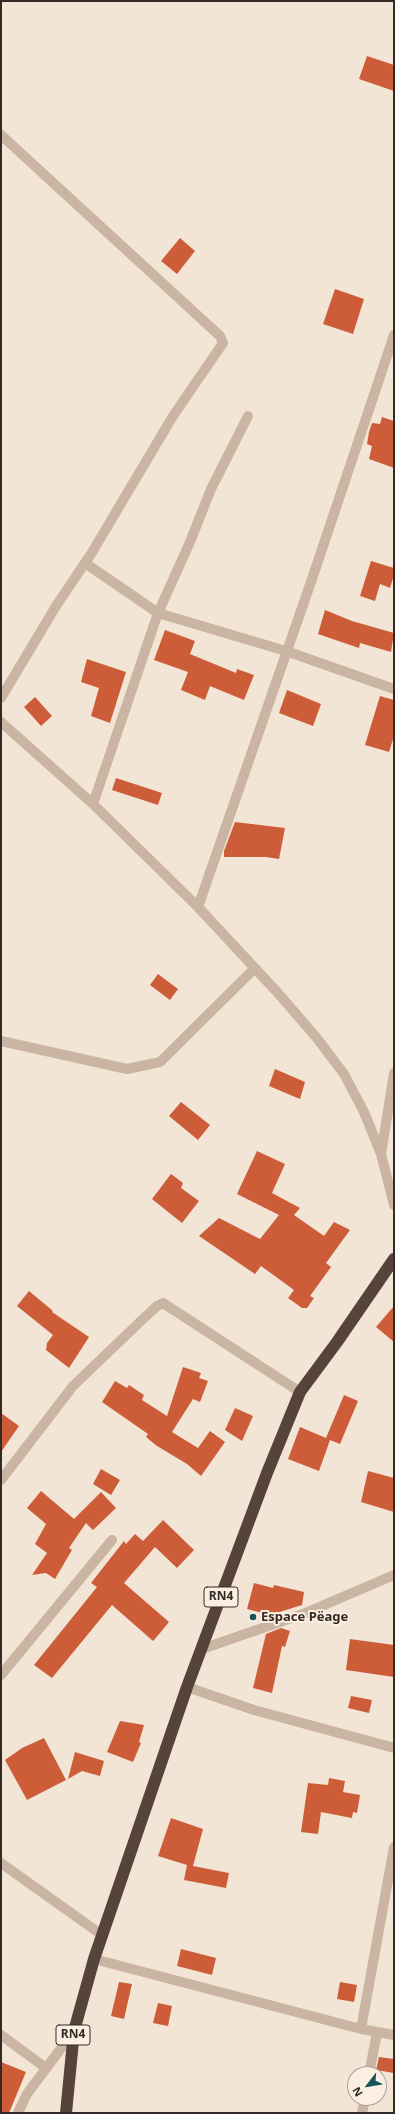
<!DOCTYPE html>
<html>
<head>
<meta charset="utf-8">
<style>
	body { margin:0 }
	#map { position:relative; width:395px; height:2114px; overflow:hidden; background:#f2e5d6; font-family:"Noto Sans",sans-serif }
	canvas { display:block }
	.frame { position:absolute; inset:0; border:2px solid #342a25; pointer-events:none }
	.north { position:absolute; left:347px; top:2066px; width:40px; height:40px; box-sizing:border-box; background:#faefe2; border:1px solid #aba096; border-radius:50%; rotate:239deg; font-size:11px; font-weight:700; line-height:16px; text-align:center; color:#342a25 }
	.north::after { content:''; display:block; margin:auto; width:14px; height:18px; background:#185357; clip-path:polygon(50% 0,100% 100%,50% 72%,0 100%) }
</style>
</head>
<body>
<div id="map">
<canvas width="395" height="2114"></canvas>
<div class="frame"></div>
<div class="north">N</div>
</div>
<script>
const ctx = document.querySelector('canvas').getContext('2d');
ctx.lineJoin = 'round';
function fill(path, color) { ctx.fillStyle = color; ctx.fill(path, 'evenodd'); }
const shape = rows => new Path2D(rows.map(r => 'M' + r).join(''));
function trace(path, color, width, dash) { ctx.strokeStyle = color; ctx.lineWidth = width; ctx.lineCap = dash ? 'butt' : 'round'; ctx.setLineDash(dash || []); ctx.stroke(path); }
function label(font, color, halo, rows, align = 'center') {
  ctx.font = font + ' "Noto Sans",sans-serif'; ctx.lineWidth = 4; ctx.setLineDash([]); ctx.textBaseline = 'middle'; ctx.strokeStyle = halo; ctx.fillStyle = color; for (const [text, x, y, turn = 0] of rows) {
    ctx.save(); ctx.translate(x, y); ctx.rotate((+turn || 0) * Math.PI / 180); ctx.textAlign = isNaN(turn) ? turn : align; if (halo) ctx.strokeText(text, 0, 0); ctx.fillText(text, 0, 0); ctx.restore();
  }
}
fill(shape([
	[367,56,394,65,394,91,359,79],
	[180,238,195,251,177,274,161,261],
	[335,289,364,299,353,334,323,324],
	[382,417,394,421,394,468,369,459,372,446,367,444,369,432,372,423,380,424],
	[371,561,394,568,394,575,390,588,380,584,375,601,360,596],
	[325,610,352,621,394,633,391,652,360,643,359,648,318,634],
	[165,630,195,641,190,654,236,673,237,669,254,675,244,700,210,686,205,700,181,690,188,672,154,660],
	[87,659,126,672,110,723,91,716,99,688,81,682],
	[287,690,321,704,313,726,279,713],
	[380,696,394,700,394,736,389,752,365,745],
	[35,697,52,716,41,726,24,707],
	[116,778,162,793,158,805,112,790],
	[235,822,285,828,279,859,266,857,224,857,224,851],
	[158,974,178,989,170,1000,150,985],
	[275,1069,305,1082,300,1099,269,1086],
	[181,1102,210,1125,198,1140,169,1116],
	[257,1151,285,1164,272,1193,300,1208,294,1215,324,1236,334,1222,350,1230,326,1263,331,1267,310,1296,314,1298,307,1308,302,1308,288,1298,294,1290,261,1266,255,1274,199,1236,219,1218,260,1239,279,1215,237,1194],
	[171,1174,183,1183,181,1188,199,1201,182,1223,152,1199],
	[29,1291,53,1311,52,1312,89,1337,69,1368,46,1350,47,1343,53,1335,17,1306],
	[394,1306,394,1342,376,1327],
	[183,1367,201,1373,199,1378,208,1381,200,1402,193,1399,172,1432,198,1448,210,1431,225,1442,201,1476,187,1464,157,1446,146,1437,148,1434,102,1402,115,1381,127,1388,129,1385,144,1395,142,1400,167,1416],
	[344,1395,358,1401,340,1444,330,1440,319,1471,288,1459,300,1427,326,1438],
	[235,1408,253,1416,242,1441,225,1430],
	[1,1413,19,1426,1,1452],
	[101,1469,120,1480,111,1495,93,1484],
	[368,1471,394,1478,394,1512,361,1502],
	[41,1491,74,1519,101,1492,116,1508,93,1530,86,1523,69,1548,72,1550,55,1579,46,1573,32,1575,47,1553,35,1544,46,1524,27,1508],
	[163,1520,194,1550,177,1568,155,1547,124,1583,169,1622,160,1633,153,1641,112,1605,52,1678,34,1665,97,1587,91,1583,124,1541,126,1544,135,1534,143,1541],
	[254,1583,273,1588,274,1585,304,1592,302,1605,270,1615,247,1609],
	[281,1628,290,1631,285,1647,282,1646,272,1693,253,1688,266,1634],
	[350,1639,394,1645,394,1677,346,1670],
	[351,1696,372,1700,369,1713,348,1708],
	[120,1721,144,1725,139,1742,141,1743,133,1762,107,1752],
	[44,1738,66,1780,27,1800,5,1760,22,1748],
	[75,1752,104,1761,100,1776,82,1771,68,1779],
	[329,1778,345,1781,343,1792,360,1795,357,1813,353,1812,352,1818,321,1812,318,1834,301,1832,308,1783,328,1785],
	[171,1818,203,1829,193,1866,229,1873,226,1888,184,1880,187,1865,158,1856],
	[181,1949,216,1958,212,1975,177,1966],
	[119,1982,132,1984,124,2019,111,2016],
	[340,1982,357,1985,354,2002,337,1999],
	[158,2003,172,2006,168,2026,153,2023],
	[379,2057,394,2059,394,2073,376,2070],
	[1,2062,26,2072,9,2113,1,2113]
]), '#cd5d39');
trace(shape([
	[1,135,220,336,223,343,173,416,91,554,56,606,1,698],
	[85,563,158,613,286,651,394,689],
	[1,722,93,804,198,907,277,992,316,1037,344,1074,364,1112,381,1154,394,1205],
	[93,804,158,613,190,542,211,489,248,416],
	[198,907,312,579,394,335],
	[1,1041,127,1069,160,1062,255,968],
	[381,1154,394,1073],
	[1,1480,73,1386,144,1318,157,1306,163,1303,300,1392],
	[202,1649,303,1614,394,1575],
	[1,1675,112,1540],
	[187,1687,254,1710,394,1748],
	[1,1863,102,1935],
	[94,1959,361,2029,394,2035],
	[361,2029,394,1847],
	[1,2035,46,2068],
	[369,2074,377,2033],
	[18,2113,27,2094,74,2031],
	[362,2113,365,2098]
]), '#cab4a2', 10);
trace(shape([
	[66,2113,74,2031,94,1959,187,1687,267,1473,300,1392,337,1342,394,1259]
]), '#56433b', 12);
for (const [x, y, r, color] of [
	[253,1617,4,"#185357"]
]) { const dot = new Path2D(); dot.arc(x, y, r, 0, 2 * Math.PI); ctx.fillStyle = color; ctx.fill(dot); trace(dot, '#faefe2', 1.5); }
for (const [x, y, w] of [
	[221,1597,34],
	[73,2035,34]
]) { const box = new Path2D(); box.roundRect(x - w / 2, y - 10, w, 20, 3); ctx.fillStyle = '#faefe2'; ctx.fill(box); trace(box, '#342a25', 1); }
label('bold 12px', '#342a25', null, [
	["RN4",221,1597],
	["RN4",73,2035]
]);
label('bold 13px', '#342a25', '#faefe2', [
	["Espace Pëage",261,1617]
], 'left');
</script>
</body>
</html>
